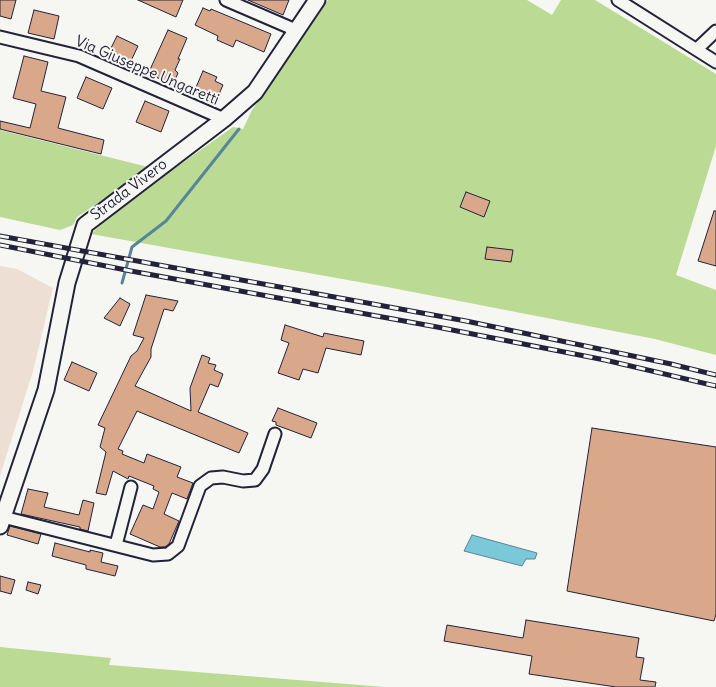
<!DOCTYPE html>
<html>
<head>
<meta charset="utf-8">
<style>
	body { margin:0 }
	canvas { display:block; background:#f6f6f2 }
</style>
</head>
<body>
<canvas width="716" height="687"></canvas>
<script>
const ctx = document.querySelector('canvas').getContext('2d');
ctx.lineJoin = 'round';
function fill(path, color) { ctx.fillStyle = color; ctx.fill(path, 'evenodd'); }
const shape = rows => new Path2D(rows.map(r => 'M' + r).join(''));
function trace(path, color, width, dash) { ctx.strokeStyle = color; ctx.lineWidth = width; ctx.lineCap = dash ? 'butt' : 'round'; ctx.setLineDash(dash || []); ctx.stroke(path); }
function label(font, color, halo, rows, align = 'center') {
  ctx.font = font + ' Delius,sans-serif'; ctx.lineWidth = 4; ctx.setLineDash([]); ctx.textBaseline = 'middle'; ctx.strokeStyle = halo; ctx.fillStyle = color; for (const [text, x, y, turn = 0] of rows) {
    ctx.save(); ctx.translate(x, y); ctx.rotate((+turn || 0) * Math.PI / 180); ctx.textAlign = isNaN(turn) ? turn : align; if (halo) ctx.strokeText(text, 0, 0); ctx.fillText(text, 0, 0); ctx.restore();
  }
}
fill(shape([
	[0,266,17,269,53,288,33,371,0,476]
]), '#eddfd3');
fill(shape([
	[328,0,527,0,552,15,561,0,595,0,716,74,716,146,676,275,716,290,716,355,655,339,387,287,91,234,116,210,233,127,243,129,252,110],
	[0,130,152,168,77,217,73,225,60,230,0,217],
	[0,647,111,658,109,665,385,687,0,687]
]), '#bbdb94');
const water = shape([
	[472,535,537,553,535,559,526,559,522,566,464,551,472,535]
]);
fill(water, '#7bc8d9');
trace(water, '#57869a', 1);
trace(shape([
	[122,283,132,247,166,221,239,129]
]), '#57869a', 3);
const building = shape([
	[0,0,16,0,11,19,0,16,0,0],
	[138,0,183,0,176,17,138,0],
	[248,0,289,0,283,15,248,0],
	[203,8,210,11,211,9,271,34,264,52,236,40,233,47,217,40,218,36,195,25,203,8],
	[34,10,59,16,54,39,28,33,34,10],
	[168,30,187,38,178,59,180,59,175,70,178,73,173,84,148,74,168,30],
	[117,36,138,46,129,65,108,54,117,36],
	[24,56,48,62,41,91,66,97,58,128,104,140,101,154,0,129,0,121,30,128,36,104,13,98,24,56],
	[203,71,217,77,215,81,223,85,216,101,194,92,203,71],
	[86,77,112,88,103,109,77,98,86,77],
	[145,101,169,111,161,132,136,122,145,101],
	[466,192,490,201,484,217,460,207,466,192],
	[714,211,716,211,716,266,698,261,714,211],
	[487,247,513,250,511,262,485,259,487,247],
	[146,295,178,301,173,311,164,309,151,349,151,357,135,386,191,411,190,388,202,355,210,358,208,363,216,365,214,370,223,374,218,387,210,384,198,412,248,433,239,453,137,411,118,449,123,451,122,454,144,463,147,454,181,467,177,477,193,483,187,499,172,493,164,514,179,521,169,544,165,547,160,547,130,534,143,505,153,509,159,492,153,489,154,486,129,476,128,479,113,471,106,495,96,493,106,452,100,447,105,428,98,425,131,356,137,351,144,338,133,335,146,295],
	[120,298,130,304,120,326,104,318,120,298],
	[285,325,323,337,324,333,364,341,361,355,326,348,318,373,303,369,299,380,278,373,289,343,281,340,285,325],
	[72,362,97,373,89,391,64,380,72,362],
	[278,408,317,423,311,438,276,425,276,422,272,421,278,408],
	[592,428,716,447,716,614,714,621,567,591,592,428],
	[28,489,48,493,44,507,79,515,83,500,94,503,88,531,80,529,80,527,21,514,28,489],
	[10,526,41,534,38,544,7,535,10,526],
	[55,543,90,552,90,550,103,553,101,562,118,566,115,576,86,569,86,565,52,556,55,543],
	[0,576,15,580,11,594,0,591,0,576],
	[28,582,41,585,38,594,26,590,28,582],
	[526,620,639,638,636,657,644,658,640,680,656,682,655,687,616,687,529,674,532,656,444,641,447,625,523,638,526,620]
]);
fill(building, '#d9a88b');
trace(building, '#22223b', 1);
const street = shape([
	[226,0,298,31],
	[618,0,716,62],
	[0,37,79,56,224,119],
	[697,49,716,31],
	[3,517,153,555,168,554,178,546,200,486,211,478,223,477,243,481,255,480,263,469,275,434],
	[116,545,131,487]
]);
const secondary = shape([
	[0,526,46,390,67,283,85,225,224,119,255,92,317,0]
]);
trace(street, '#22223b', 15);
trace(secondary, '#22223b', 19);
trace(street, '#f6f6f2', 11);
trace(secondary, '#f6f6f2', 15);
const rail = shape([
	[0,236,466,321,671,364,716,375],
	[0,245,131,271,437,327,605,360,716,386]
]);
trace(rail, '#22223b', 5);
trace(rail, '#f6f6f2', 3, [9]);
label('15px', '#22223b', '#f6f6f2', [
	["Via Giuseppe Ungaretti",147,71,23],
	["Strada Vivero",129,190,-37]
]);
</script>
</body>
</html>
